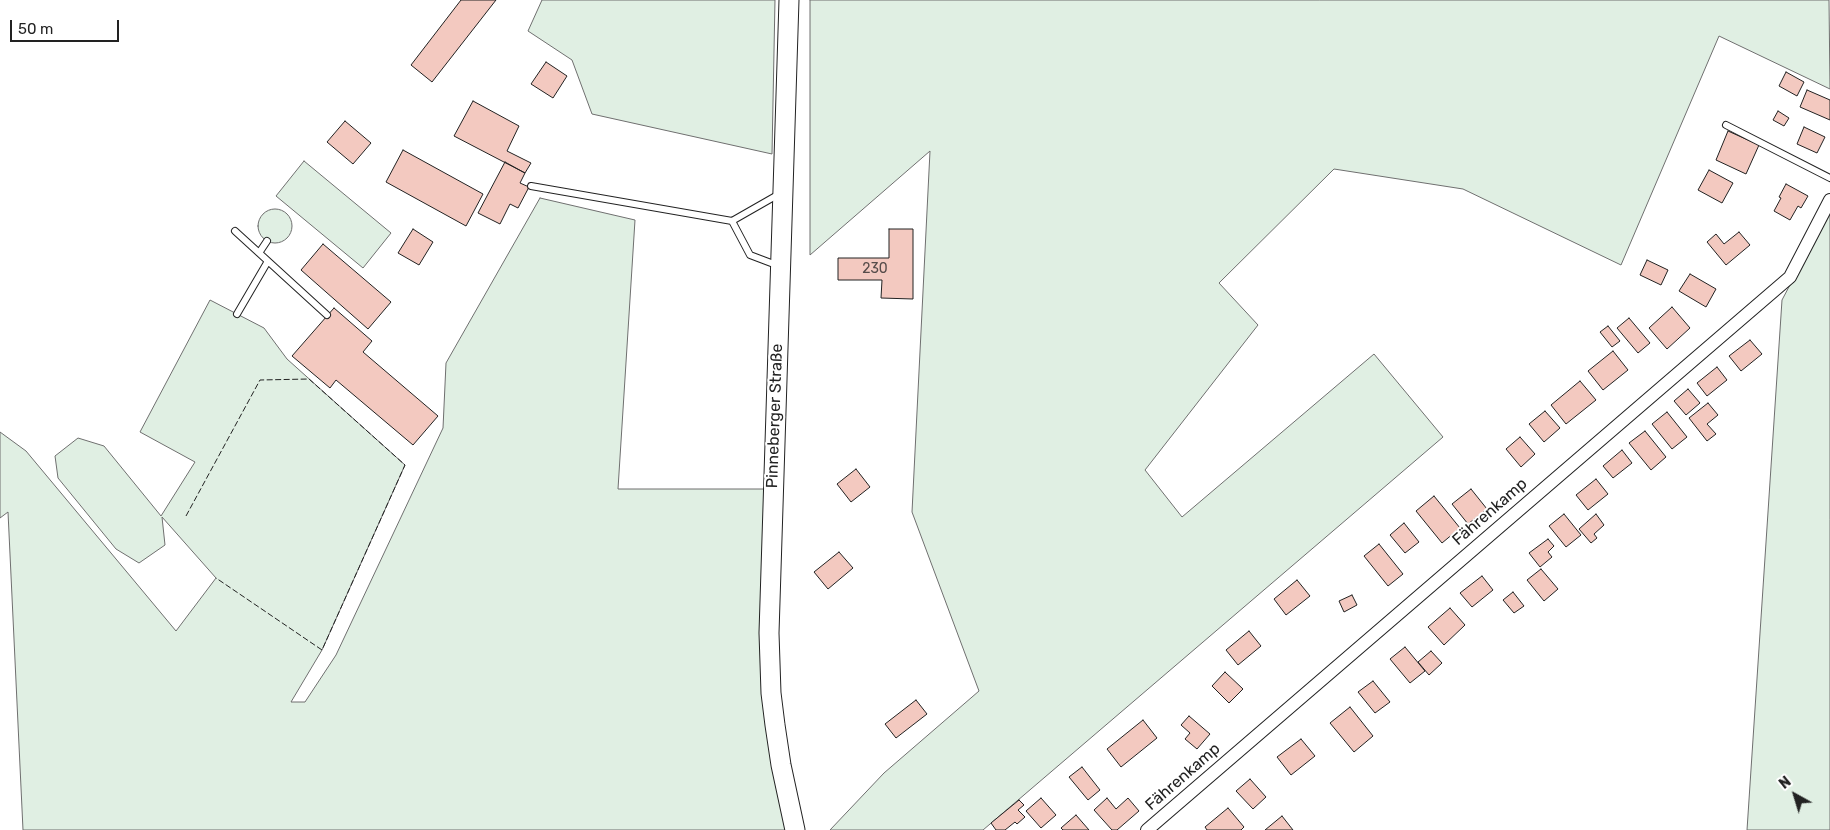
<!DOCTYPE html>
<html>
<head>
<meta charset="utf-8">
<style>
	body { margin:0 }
	#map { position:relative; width:1830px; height:830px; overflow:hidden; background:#fff; font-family:Rubik,sans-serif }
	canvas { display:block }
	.north { position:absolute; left:1770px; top:770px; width:50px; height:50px; -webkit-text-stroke:4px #fff; paint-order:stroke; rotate:321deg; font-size:14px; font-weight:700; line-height:20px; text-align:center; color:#222 }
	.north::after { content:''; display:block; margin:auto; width:18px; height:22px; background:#222; clip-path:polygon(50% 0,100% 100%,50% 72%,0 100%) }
	.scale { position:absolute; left:10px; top:20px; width:109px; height:22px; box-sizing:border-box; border:2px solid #222; border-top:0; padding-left:6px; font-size:15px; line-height:18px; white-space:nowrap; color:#222; -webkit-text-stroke:4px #fff; paint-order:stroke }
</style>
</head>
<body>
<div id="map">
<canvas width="1830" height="830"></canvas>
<div class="north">N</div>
<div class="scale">50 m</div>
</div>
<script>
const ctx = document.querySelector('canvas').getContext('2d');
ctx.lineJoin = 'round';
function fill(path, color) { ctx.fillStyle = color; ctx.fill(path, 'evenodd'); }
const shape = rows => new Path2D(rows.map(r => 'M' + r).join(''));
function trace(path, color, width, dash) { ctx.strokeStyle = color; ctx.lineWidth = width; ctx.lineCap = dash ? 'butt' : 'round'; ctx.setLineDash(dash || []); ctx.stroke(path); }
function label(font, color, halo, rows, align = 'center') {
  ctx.font = font + ' Rubik,sans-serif'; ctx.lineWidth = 4; ctx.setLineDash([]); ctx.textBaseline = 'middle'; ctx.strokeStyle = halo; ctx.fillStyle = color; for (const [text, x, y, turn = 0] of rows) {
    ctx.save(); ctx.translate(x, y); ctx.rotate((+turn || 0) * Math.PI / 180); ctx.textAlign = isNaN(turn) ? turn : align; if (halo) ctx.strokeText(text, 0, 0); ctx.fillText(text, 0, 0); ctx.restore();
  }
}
const green = shape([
	[542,0,775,0,772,154,592,114,572,60,528,31,542,0],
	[810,0,1829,0,1830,89,1719,36,1621,265,1463,189,1334,169,1219,283,1258,325,1145,470,1182,517,1374,354,1443,437,983,830,830,830,884,773,979,691,912,512,930,151,810,255,810,0],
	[304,161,391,233,363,268,276,196,304,161],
	[540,198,635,220,618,489,765,489,774,629,793,830,23,830,8,512,0,518,0,432,26,451,176,631,216,578,162,517,165,545,139,563,116,549,58,478,55,456,78,438,104,446,161,516,195,462,140,432,210,300,264,328,287,359,405,465,322,650,291,702,305,702,336,655,443,428,446,363,540,198],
	[1830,209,1830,830,1747,830,1782,300,1830,209],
	'258 226a17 17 0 1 1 34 0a17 17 0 1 1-34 0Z'
]);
fill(green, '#e0efe3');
trace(green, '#6f6f6f', 1);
const building = shape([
	[461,0,496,0,432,82,411,65,461,0],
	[546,62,567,76,553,98,531,84,546,62],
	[1786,72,1804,82,1797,96,1779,86,1786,72],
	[1807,90,1830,100,1830,120,1800,107,1807,90],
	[473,101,519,126,507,151,531,163,525,173,454,136,473,101],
	[1778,111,1789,118,1784,126,1773,120,1778,111],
	[345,121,371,143,353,164,327,142,345,121],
	[1804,127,1825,137,1817,153,1797,144,1804,127],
	[1728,131,1759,145,1746,174,1716,160,1728,131],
	[403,150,483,194,466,226,386,182,403,150],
	[505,162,525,173,520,183,529,187,518,208,510,204,500,224,478,213,505,162],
	[1709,170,1733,183,1722,203,1698,190,1709,170],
	[1786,184,1808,196,1801,208,1798,206,1790,220,1774,211,1781,198,1779,197,1786,184],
	[413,229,433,242,419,265,398,253,413,229],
	[889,229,913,229,913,299,881,298,882,280,838,280,838,258,889,258,889,229],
	[1739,232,1750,245,1726,265,1707,242,1716,234,1724,244,1739,232],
	[323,244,391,302,368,329,301,270,323,244],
	[1647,260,1668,270,1661,285,1640,275,1647,260],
	[1690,274,1716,289,1706,307,1679,291,1690,274],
	[1672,307,1690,328,1667,349,1649,328,1672,307],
	[334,308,372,341,363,352,438,416,413,445,336,380,330,388,292,356,334,308],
	[1629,318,1650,343,1638,353,1617,328,1629,318],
	[1608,326,1620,341,1612,347,1600,332,1608,326],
	[1750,340,1762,354,1741,371,1729,356,1750,340],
	[1613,351,1628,370,1603,390,1588,371,1613,351],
	[1717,367,1727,380,1707,396,1697,383,1717,367],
	[1580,381,1596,400,1566,424,1551,405,1580,381],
	[1688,389,1700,403,1686,415,1674,401,1688,389],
	[1708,403,1718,415,1707,424,1716,434,1707,441,1689,418,1708,403],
	[1545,411,1560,428,1544,442,1529,424,1545,411],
	[1667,412,1687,437,1672,449,1652,424,1667,412],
	[1645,431,1666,457,1651,470,1629,443,1645,431],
	[1520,437,1535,454,1521,467,1506,449,1520,437],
	[1622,450,1632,463,1613,478,1603,466,1622,450],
	[856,469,870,487,851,502,837,484,856,469],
	[1596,479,1608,494,1588,510,1576,495,1596,479],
	[1471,489,1487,509,1468,524,1452,504,1471,489],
	[1434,496,1460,528,1442,543,1416,511,1434,496],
	[1564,514,1581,535,1566,547,1549,526,1564,514],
	[1596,514,1604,525,1594,534,1597,538,1591,543,1579,529,1596,514],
	[1404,523,1419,542,1405,553,1390,535,1404,523],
	[1548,539,1554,546,1548,552,1552,557,1540,567,1529,553,1548,539],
	[1379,544,1403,574,1388,586,1364,556,1379,544],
	[839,552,853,568,828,589,814,572,839,552],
	[1541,569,1558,589,1544,601,1527,580,1541,569],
	[1482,576,1493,590,1472,607,1460,593,1482,576],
	[1297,580,1310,596,1286,615,1274,599,1297,580],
	[1513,592,1524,606,1514,613,1503,600,1513,592],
	[1352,595,1357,605,1344,612,1339,601,1352,595],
	[1450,608,1465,625,1444,645,1428,627,1450,608],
	[1249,631,1261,646,1238,665,1226,650,1249,631],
	[1405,647,1425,671,1410,683,1390,659,1405,647],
	[1431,651,1442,663,1429,675,1418,662,1431,651],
	[1225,672,1243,689,1229,703,1212,686,1225,672],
	[1373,681,1390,702,1375,713,1358,692,1373,681],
	[916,700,927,714,896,738,885,724,916,700],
	[1350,707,1373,736,1354,752,1330,723,1350,707],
	[1189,716,1210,734,1197,749,1185,739,1190,733,1181,725,1189,716],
	[1143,720,1157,738,1121,767,1107,749,1143,720],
	[1301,739,1315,756,1291,775,1277,757,1301,739],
	[1082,767,1100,790,1088,800,1069,777,1082,767],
	[1250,779,1266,797,1253,809,1236,791,1250,779],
	[1041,798,1056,815,1041,828,1026,811,1041,798],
	[1107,798,1116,809,1128,798,1139,811,1117,830,1112,830,1094,810,1107,798],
	[1019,800,1024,805,1018,810,1025,817,1017,824,1015,822,1005,830,996,830,991,823,1019,800],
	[1228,808,1244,827,1241,830,1207,830,1205,827,1228,808],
	[1076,815,1089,830,1063,830,1061,828,1076,815],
	[1282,816,1293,830,1265,830,1282,816]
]);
fill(building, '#f3c9c0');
trace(building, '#222', 1);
const lane = shape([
	[1726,125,1830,178],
	[531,186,732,221,781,193],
	[732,221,750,255,779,266],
	[235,231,327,315],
	[259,253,267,241],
	[237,314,268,261]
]);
const street = shape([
	[1147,830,1790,277,1830,200]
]);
const secondary = shape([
	[789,0,769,633,771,693,775,725,781,765,795,830]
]);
trace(lane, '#222', 8);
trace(street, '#222', 14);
trace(secondary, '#222', 21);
trace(lane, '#fff', 6);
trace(street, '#fff', 12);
trace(secondary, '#fff', 19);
trace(shape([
	[186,516,260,380,309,379,405,465,322,650,216,578]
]), '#222', 1, [6, 2.5]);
label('14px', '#564c4a', null, [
	["230",875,269]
]);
label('16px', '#222', '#fff', [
	["Pinneberger Straße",775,416,-88],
	["Fährenkamp",1490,512,-41],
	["Fährenkamp",1183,777,-41]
]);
</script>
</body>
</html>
